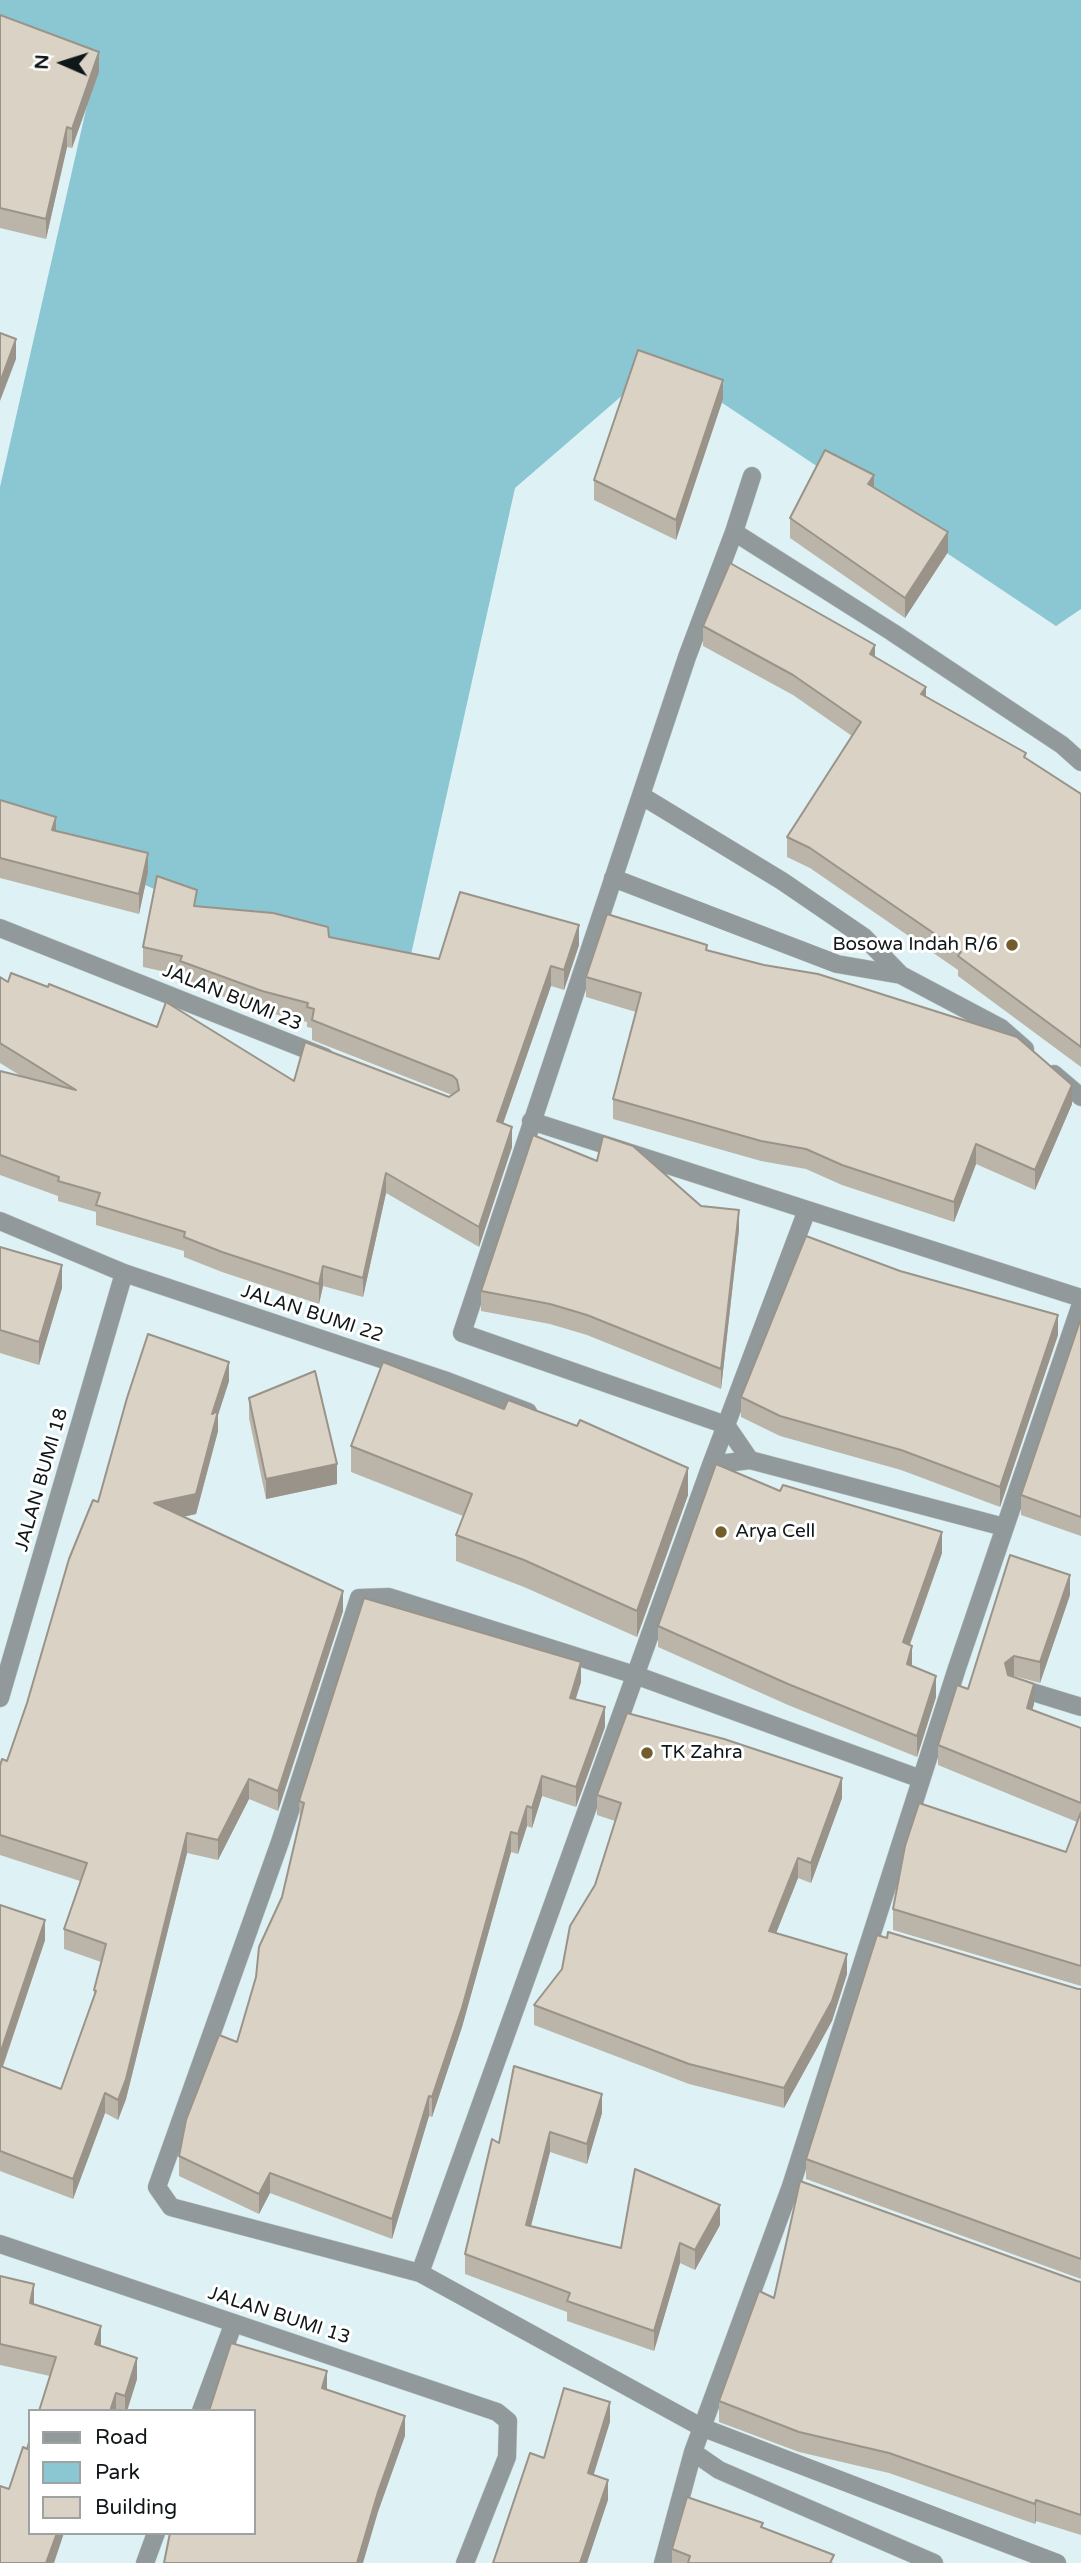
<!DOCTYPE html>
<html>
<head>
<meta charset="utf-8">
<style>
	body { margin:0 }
	#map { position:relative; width:1081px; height:2563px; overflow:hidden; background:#def1f5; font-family:"Varela Round",sans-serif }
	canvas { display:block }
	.legend { position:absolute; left:28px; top:2409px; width:228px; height:126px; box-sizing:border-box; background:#fff; border:2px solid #9fa2a3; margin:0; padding:9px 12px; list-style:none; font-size:21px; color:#101718 }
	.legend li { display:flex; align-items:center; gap:14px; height:35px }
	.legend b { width:35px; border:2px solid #9fa2a3 }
	.north { position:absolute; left:28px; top:28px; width:70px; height:70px; -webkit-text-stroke:5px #fff; paint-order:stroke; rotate:273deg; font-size:19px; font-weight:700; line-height:28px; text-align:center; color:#101718 }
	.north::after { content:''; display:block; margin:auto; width:24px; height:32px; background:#101718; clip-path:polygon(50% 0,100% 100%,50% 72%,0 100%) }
</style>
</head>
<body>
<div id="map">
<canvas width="1081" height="2563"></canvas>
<ul class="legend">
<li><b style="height:9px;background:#92999b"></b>Road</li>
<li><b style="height:19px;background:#8ac7d3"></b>Park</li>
<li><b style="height:19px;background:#dad2c4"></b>Building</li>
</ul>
<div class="north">N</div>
</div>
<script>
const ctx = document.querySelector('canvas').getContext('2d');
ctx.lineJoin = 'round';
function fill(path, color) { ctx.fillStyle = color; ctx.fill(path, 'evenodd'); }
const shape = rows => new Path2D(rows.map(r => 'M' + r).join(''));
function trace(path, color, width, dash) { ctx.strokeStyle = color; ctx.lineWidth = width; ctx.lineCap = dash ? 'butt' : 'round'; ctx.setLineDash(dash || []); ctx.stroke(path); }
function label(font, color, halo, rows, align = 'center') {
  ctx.font = font + ' "Varela Round",sans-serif'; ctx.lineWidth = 6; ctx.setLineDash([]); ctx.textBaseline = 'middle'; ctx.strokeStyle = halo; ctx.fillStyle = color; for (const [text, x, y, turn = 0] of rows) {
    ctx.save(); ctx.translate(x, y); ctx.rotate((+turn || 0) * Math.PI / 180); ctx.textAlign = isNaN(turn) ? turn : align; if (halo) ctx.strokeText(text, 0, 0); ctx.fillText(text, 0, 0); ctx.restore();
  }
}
fill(shape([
	[0,0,1081,0,1081,609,1056,626,661,362,515,488,402,995,0,823,0,487,93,79,0,22]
]), '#8ac7d3');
const street = shape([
	[734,532,892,632,1062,745,1081,762],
	[642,796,782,881,864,937,901,975],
	[613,878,837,964,901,975,1001,1028,1025,1049],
	[0,928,325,1057],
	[1054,1074,1081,1097],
	[531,1121,1081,1298],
	[807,1210,711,1465,420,2273,701,2427,1057,2563],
	[0,1221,124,1273,444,1380,528,1412],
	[750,1460,726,1425,462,1333,687,657,734,532,752,476],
	[711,1465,750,1460,1004,1527],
	[1016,1687,1081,1707],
	[0,1698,124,1273],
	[0,2244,497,2412,508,2421,507,2457,465,2563],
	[420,2273,171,2207,157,2187,280,1842,359,1598,389,1597,635,1675,921,1779],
	[201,2411,233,2325],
	[693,2452,719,2470,934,2563],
	[145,2563,156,2533],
	[663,2563,693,2452,791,2186,957,1668,1081,1304]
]);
trace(street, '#bdced2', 19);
trace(street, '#92999b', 18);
fill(shape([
	[0,15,99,72,72,148,67,147,46,239,0,228],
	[723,399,676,540,594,500,594,480],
	[790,518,948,552,905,618,790,538],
	[703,626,875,657,926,696,1081,794,1081,1067,958,976,958,970,810,868,787,857,787,837,852,736,793,695,703,646],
	[0,800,56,831,148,872,139,914,0,878],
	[197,906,329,937,439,959,579,945,564,990,551,986,503,1123,512,1147,479,1247,386,1193,363,1297,323,1286,319,1304,222,1272,184,1257,184,1251,96,1225,96,1212,58,1201,58,1196,0,1175,0,1071,21,1076,0,1063,0,977,8,982,157,1027,294,1081,449,1097,452,1095,312,1040,312,1028,307,1027,307,1022,262,1011,180,981,180,975,143,967,143,947],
	[707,951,1072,1104,1035,1190,976,1164,954,1222,842,1185,806,1169,761,1161,613,1119,613,1099,636,1012,586,997,586,977],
	[701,1206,739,1230,721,1389,587,1335,550,1324,481,1311,481,1291],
	[0,1247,62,1288,39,1365,0,1353],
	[1081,1322,1081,1536,1021,1515,1021,1495],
	[1058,1335,1000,1507,901,1470,780,1436,741,1417,741,1397],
	[229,1381,218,1415,218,1431,196,1514,183,1517,343,1611,278,1811,249,1799,218,1860,187,1853,126,2099,118,2120,105,2113,73,2199,0,2171,0,1905,45,1940,3,2067,61,2089,94,1998,94,1990,101,1962,64,1949,64,1929,80,1881,0,1855,0,1766,7,1761,98,1502],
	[249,1398,337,1484,266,1499,249,1418],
	[351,1446,688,1495,637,1637,524,1587,456,1561,456,1535,463,1516,351,1472],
	[780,1491,942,1553,910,1645,912,1666,936,1697,917,1757,788,1705,658,1647,658,1626],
	[1070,1595,1040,1683,1014,1676,1013,1677,1034,1704,1032,1710,1081,1728,1081,1986,893,1930,893,1909,1066,1852,1077,1822,938,1765,938,1745,968,1689],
	[581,1682,575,1699,605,1727,576,1807,542,1796,532,1828,527,1826,518,1854,511,1852,462,2027,432,2117,429,2116,392,2239,270,2193,259,2214,179,2176,179,2156,237,2042,282,1897,300,1821,299,1801],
	[597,1795,842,1798,811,1883,798,1878,776,1933,847,1974,832,2021,784,2108,689,2084,534,2025,534,2005,562,1969,595,1885,615,1821,597,1815],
	[887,1938,1081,1989,1081,2279,806,2179,806,2159],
	[602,2113,587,2164,550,2152,531,2226,621,2248,720,2225,695,2270,680,2263,654,2351,567,2321,567,2312,465,2274,465,2254,499,2143],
	[0,2276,34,2304,101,2346,137,2379,127,2411,39,2411,50,2376,0,2365],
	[1081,2282,1081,2535,1036,2521,1035,2524,889,2473,799,2452,719,2422,719,2401,774,2298],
	[763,2528,834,2563,672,2563,672,2549]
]), '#bbb5a9');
fill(shape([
	[99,52,99,72,72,148,72,129],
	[67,127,67,147,46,239,46,219],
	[16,339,16,359,0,401,0,382],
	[723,380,723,399,676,540,676,520],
	[874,475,874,495,868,484],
	[948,532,948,552,905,618,905,598],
	[875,645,875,665,870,654],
	[926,687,926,706,921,694],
	[56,817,56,837,52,830],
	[148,853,148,872,139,914,139,894],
	[579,925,579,945,564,990,564,970],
	[551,966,551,986,497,1141,497,1121],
	[1072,1085,1072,1104,1035,1190,1035,1170],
	[512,1127,512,1147,479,1247,479,1227],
	[976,1144,976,1164,954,1222,954,1202],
	[386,1173,386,1193,363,1297,363,1278],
	[739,1210,739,1230,721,1389,721,1369],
	[62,1265,62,1288,39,1365,39,1342],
	[323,1266,323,1286,319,1304,319,1284],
	[1058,1315,1058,1335,1000,1507,1000,1487],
	[229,1362,229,1381,218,1415,218,1431,196,1514,154,1523,154,1503,212,1414],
	[337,1464,337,1484,266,1499,266,1479],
	[688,1468,688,1495,637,1637,637,1611],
	[942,1532,942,1553,903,1663,903,1642],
	[1070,1575,1070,1595,1040,1683,1040,1662],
	[343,1591,343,1611,278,1811,278,1791],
	[912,1646,912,1667,907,1664],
	[1014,1656,1014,1676,1005,1683,1005,1663],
	[581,1662,581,1682,570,1718,570,1698],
	[936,1676,936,1697,917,1757,917,1736],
	[1034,1684,1034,1704,1027,1728,1027,1708],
	[605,1707,605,1727,576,1807,576,1787],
	[542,1776,542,1796,532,1828,532,1808],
	[842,1778,842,1798,811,1883,811,1863],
	[249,1779,249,1799,218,1860,218,1840],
	[527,1806,527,1826,518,1854,518,1834],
	[511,1832,511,1852,462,2027,432,2117,432,2097],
	[187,1833,187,1853,126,2099,118,2120,118,2100],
	[798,1858,798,1878,769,1951,769,1931],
	[45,1920,45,1940,0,2074,0,2054],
	[847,1954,847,1974,832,2021,784,2108,784,2088],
	[105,2093,105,2113,73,2199,73,2179],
	[602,2094,602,2113,587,2164,587,2144],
	[429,2096,429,2116,392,2239,392,2219],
	[550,2132,550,2152,526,2245,526,2225],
	[270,2173,270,2193,259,2214,259,2194],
	[720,2205,720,2225,695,2270,695,2250],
	[680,2243,680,2263,654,2351,654,2331],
	[34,2284,34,2305,30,2303],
	[101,2326,101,2347,95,2344],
	[137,2358,137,2379,127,2411,125,2411,125,2396],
	[327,2371,327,2391,322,2388],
	[116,2393,116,2411,110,2411],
	[610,2402,610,2422,588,2493,588,2473],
	[405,2416,405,2436,378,2512,363,2563,357,2563,378,2492],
	[608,2480,608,2500,587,2563,580,2563],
	[1036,2500,1036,2521,1035,2524,1035,2504],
	[57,2533,64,2533,54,2563,46,2563]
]), '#999389');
const building = shape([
	[0,15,99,52,72,129,67,127,46,219,0,208,0,15],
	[0,333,16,339,0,382,0,333],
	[638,350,723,380,676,520,594,480,638,350],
	[825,450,874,475,868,484,948,532,905,598,790,518,825,450],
	[730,563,875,645,870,654,926,687,921,694,1026,753,1024,757,1081,794,1081,1047,958,956,961,952,810,848,787,837,861,722,793,675,703,626,730,563],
	[0,800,56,817,52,830,148,853,139,894,0,858,0,800],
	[157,876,197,890,194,906,273,913,328,927,329,937,439,959,460,892,579,925,564,970,551,966,497,1121,512,1127,479,1227,386,1173,363,1278,323,1266,319,1284,222,1252,184,1237,185,1232,96,1205,100,1193,58,1181,59,1177,0,1155,0,1071,76,1090,0,1043,0,977,8,982,11,973,48,987,49,984,157,1027,166,1002,294,1081,305,1042,449,1097,459,1090,457,1080,453,1076,312,1020,314,1009,307,1007,308,1003,262,991,180,961,182,956,143,947,157,876],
	[607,914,707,945,706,950,764,965,818,974,1017,1037,1072,1085,1035,1170,976,1144,954,1202,842,1165,806,1149,761,1141,613,1099,641,993,586,977,607,914],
	[533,1135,597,1161,603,1136,633,1146,701,1206,739,1210,721,1369,587,1315,550,1304,481,1291,533,1135],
	[806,1236,900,1271,1058,1315,1000,1487,901,1450,780,1416,741,1397,806,1236],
	[0,1247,62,1265,39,1342,0,1330,0,1247],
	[1080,1321,1081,1322,1081,1517,1021,1495,1080,1321],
	[148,1334,229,1362,212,1414,218,1411,196,1494,154,1503,343,1591,278,1791,249,1779,218,1840,187,1833,126,2079,118,2100,105,2093,73,2179,0,2151,0,2066,61,2089,96,1991,94,1990,106,1944,64,1929,87,1863,0,1835,0,1766,2,1759,7,1761,27,1703,69,1559,93,1500,98,1502,127,1398,148,1334],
	[383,1362,504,1409,508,1400,577,1426,580,1420,688,1468,637,1611,524,1560,456,1535,472,1494,351,1446,383,1362],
	[315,1371,337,1464,266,1479,249,1398,315,1371],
	[716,1464,780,1491,783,1485,942,1532,903,1642,912,1646,907,1664,936,1676,917,1736,788,1684,658,1626,716,1464],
	[1010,1555,1070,1575,1040,1662,1014,1656,1005,1663,1008,1675,1034,1684,1027,1708,1081,1728,1081,1803,938,1745,957,1685,968,1689,1010,1555],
	[364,1598,581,1662,570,1698,605,1707,576,1787,542,1776,532,1808,527,1806,518,1834,511,1832,462,2008,432,2097,429,2096,392,2219,270,2173,259,2194,179,2156,186,2120,219,2035,237,2042,256,1977,259,1947,282,1897,304,1803,299,1801,364,1598],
	[627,1713,724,1739,842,1778,811,1863,798,1858,769,1931,847,1954,832,2001,784,2088,689,2064,534,2005,562,1969,570,1926,595,1885,621,1803,597,1795,627,1713],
	[919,1803,1066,1852,1081,1812,1081,1966,893,1909,905,1846,919,1803],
	[0,1905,45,1920,0,2054,0,1905],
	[888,1932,1078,1989,1081,1989,1081,2259,806,2159,877,1935,887,1938,888,1932],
	[514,2066,602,2094,587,2144,550,2132,526,2225,621,2248,635,2169,720,2205,695,2250,680,2243,654,2331,567,2301,570,2293,465,2254,492,2139,499,2143,514,2066],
	[800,2181,1077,2281,1081,2282,1081,2515,1036,2500,1035,2504,889,2453,799,2432,719,2401,759,2291,774,2298,800,2181],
	[0,2276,34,2284,30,2303,101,2326,95,2344,137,2358,125,2396,116,2393,110,2411,39,2411,56,2357,0,2344,0,2276],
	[231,2343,327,2371,322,2388,405,2416,378,2492,357,2563,164,2563,170,2533,254,2533,254,2411,209,2411,231,2343],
	[564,2388,610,2402,588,2473,608,2480,580,2563,493,2563,530,2453,544,2458,564,2388],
	[30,2439,30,2533,57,2533,46,2563,0,2563,0,2486,9,2489,23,2447,27,2449,30,2439],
	[687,2497,763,2523,761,2527,834,2555,830,2563,688,2563,690,2556,672,2549,687,2497]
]);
fill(building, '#dad2c4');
trace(building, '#999389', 2);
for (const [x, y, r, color] of [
	[1012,945,7,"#745d2d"],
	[721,1532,7,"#745d2d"],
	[647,1753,7,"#745d2d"]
]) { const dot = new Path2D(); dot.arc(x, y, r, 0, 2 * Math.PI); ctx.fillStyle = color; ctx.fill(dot); trace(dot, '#fff', 2.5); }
label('19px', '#101718', '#fff', [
	["Bosowa Indah R/6",998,945,"right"],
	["Arya Cell",735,1532],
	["TK Zahra",661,1753]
], 'left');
label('19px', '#101718', '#fff', [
	["JALAN BUMI 23",232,998,22],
	["JALAN BUMI 22",312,1314,18],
	["JALAN BUMI 18",42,1480,-74],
	["JALAN BUMI 13",279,2316,18]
]);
</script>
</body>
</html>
